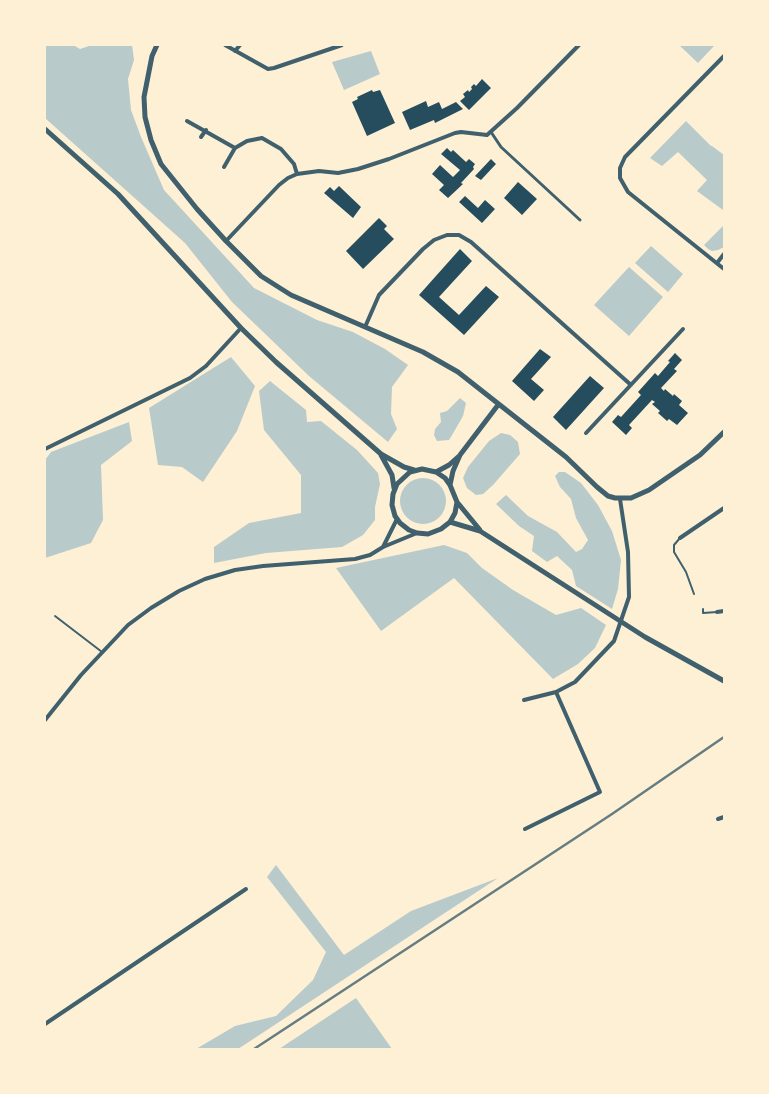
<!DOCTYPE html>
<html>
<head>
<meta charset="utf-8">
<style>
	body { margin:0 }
	#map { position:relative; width:769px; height:1094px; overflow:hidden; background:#fdf0d5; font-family:Montserrat,sans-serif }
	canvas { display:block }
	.frame { position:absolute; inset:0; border:46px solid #fdf0d5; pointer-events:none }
</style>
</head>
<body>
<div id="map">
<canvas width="769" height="1094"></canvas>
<div class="frame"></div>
</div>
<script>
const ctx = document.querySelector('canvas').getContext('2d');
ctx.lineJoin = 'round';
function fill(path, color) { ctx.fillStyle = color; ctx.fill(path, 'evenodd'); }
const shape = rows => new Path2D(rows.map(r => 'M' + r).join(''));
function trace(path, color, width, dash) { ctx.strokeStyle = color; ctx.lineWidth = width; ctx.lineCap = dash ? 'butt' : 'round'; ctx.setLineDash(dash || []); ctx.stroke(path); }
fill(shape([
	[45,45,73,45,80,49,92,45,132,45,134,60,128,79,131,110,141,137,164,190,254,288,317,320,353,332,385,349,408,365,392,387,391,414,397,429,388,442,309,376,232,302,185,243,45,118],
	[679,45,713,45,714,46,698,63],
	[371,51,380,74,344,90,332,62],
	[686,121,711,146,712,146,724,155,723,210,697,191,707,180,678,152,662,166,650,158],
	[724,225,724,247,718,250,712,251,708,249,704,245],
	[651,246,683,274,668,292,635,263],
	[629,267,663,297,629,336,594,305],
	[231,357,255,386,237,431,203,482,182,467,158,465,149,408],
	[270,381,306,410,307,422,321,421,357,450,378,473,380,484,375,507,375,520,363,535,342,547,266,553,214,563,214,547,249,523,301,513,301,475,264,430,259,391],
	[460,398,466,403,463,416,455,430,449,440,437,441,434,435,435,429,441,422,440,413,447,411],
	[129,422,132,441,101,465,103,520,91,543,45,558,45,460,51,452],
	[501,433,510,435,518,442,520,454,493,485,483,494,476,495,467,488,463,478,468,467,489,441],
	[559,472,565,472,581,483,598,505,612,531,621,560,618,589,612,609,576,586,572,570,557,556,547,562,532,551,534,536,519,526,496,504,506,495,528,516,557,532,576,552,582,549,588,540,576,518,571,499,560,487,555,476],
	'400 501a23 23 0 1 1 46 0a23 23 0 1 1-46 0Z',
	[444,545,467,553,482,568,513,590,556,615,581,608,606,625,595,648,578,664,553,679,454,578,381,631,336,568],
	[276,865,344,955,411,911,498,878,238,1049,196,1049,235,1026,276,1016,313,980,326,952,267,877],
	[356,998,392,1049,279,1049]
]), '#b9caca');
fill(shape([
	[482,79,491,88,469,110,460,101,465,97,463,94,468,90,469,92,472,89,471,87,474,84,476,86],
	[372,90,373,92,380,90,395,123,367,136,352,102,358,99,357,97],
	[426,101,428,107,439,102,442,109,456,102,463,109,435,123,434,120,410,130,402,112],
	[447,148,451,152,453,150,466,162,469,159,475,164,473,167,474,169,461,183,463,184,448,198,439,190,444,185,432,174,440,165,453,177,460,170,441,154],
	[491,159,496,164,481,180,475,176],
	[518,182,537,199,522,215,504,198],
	[339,186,361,207,353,218,324,193,330,187,334,191],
	[465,196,478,208,485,200,495,209,482,223,459,202],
	[379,218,387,226,384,229,394,239,363,269,346,251],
	[460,249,472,261,439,297,459,315,486,286,499,297,464,335,419,295],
	[540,349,551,357,531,379,544,390,534,401,512,381],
	[675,353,682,360,674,369,677,371,661,388,664,391,665,389,673,396,674,394,682,401,679,405,688,413,677,425,669,419,667,421,658,413,660,411,652,404,655,402,652,400,629,425,632,428,626,435,612,422,618,415,621,417,641,395,638,392,655,373,658,376,670,362,668,361],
	[590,376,604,388,566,430,553,417]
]), '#264d5e');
trace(shape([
	[680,538,674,545,674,552,686,572,694,594],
	[703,609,703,613,717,612],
	[55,616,102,652]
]), '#3f606c', 2);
trace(shape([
	[491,132,501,147,580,220]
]), '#3f606c', 3);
trace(shape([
	[225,45,268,69,274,68,342,45],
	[235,51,240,45],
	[724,56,625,157,620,168,620,178,628,192,724,269],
	[187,121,235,148,247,141,262,138,281,149,294,164,297,174],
	[201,137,206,130],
	[224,167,235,148],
	[226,241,279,185,288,178,297,174,319,171,338,173,358,169,389,159,455,133,461,132,487,135,517,108,579,45],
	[717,263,724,254],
	[365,327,379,295,423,249,434,240,447,235,459,235,471,242,631,385],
	[586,433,683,329],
	[45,449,190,378,206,366,241,328],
	[680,538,724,508],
	[383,547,397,519],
	[717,612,724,611],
	[556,692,575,682,614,641,629,597,628,552,620,499],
	[524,700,556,692,600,792,525,829],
	[45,720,81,675,128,625,151,608,179,591,205,579,235,570,263,566,355,559,370,555,383,547,417,533],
	[718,819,724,817],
	[45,1024,246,889]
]), '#3f606c', 4);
trace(shape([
	[157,45,152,56,144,97,145,117,151,140,161,164,197,209,226,241,261,276,291,295,423,352,458,372,566,457,597,487,608,496,615,498,631,498,649,490,700,455,724,432],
	[45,129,118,194,241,328,276,362,381,454,404,467,414,470],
	[381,455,392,475,394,488],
	[422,469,436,472,445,478,450,485,457,502,455,513,450,522,441,529,428,534,417,533,409,530,400,523,395,516,392,505,393,494,397,484,410,472,422,469],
	[436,472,449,465,458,457],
	[450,485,453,471,460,455,498,405],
	[457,502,480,530],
	[450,522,480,531,645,637,724,681]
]), '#3f606c', 5);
trace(shape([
	[254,1049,612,814,724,737]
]), '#657d81', 2.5);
</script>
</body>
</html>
